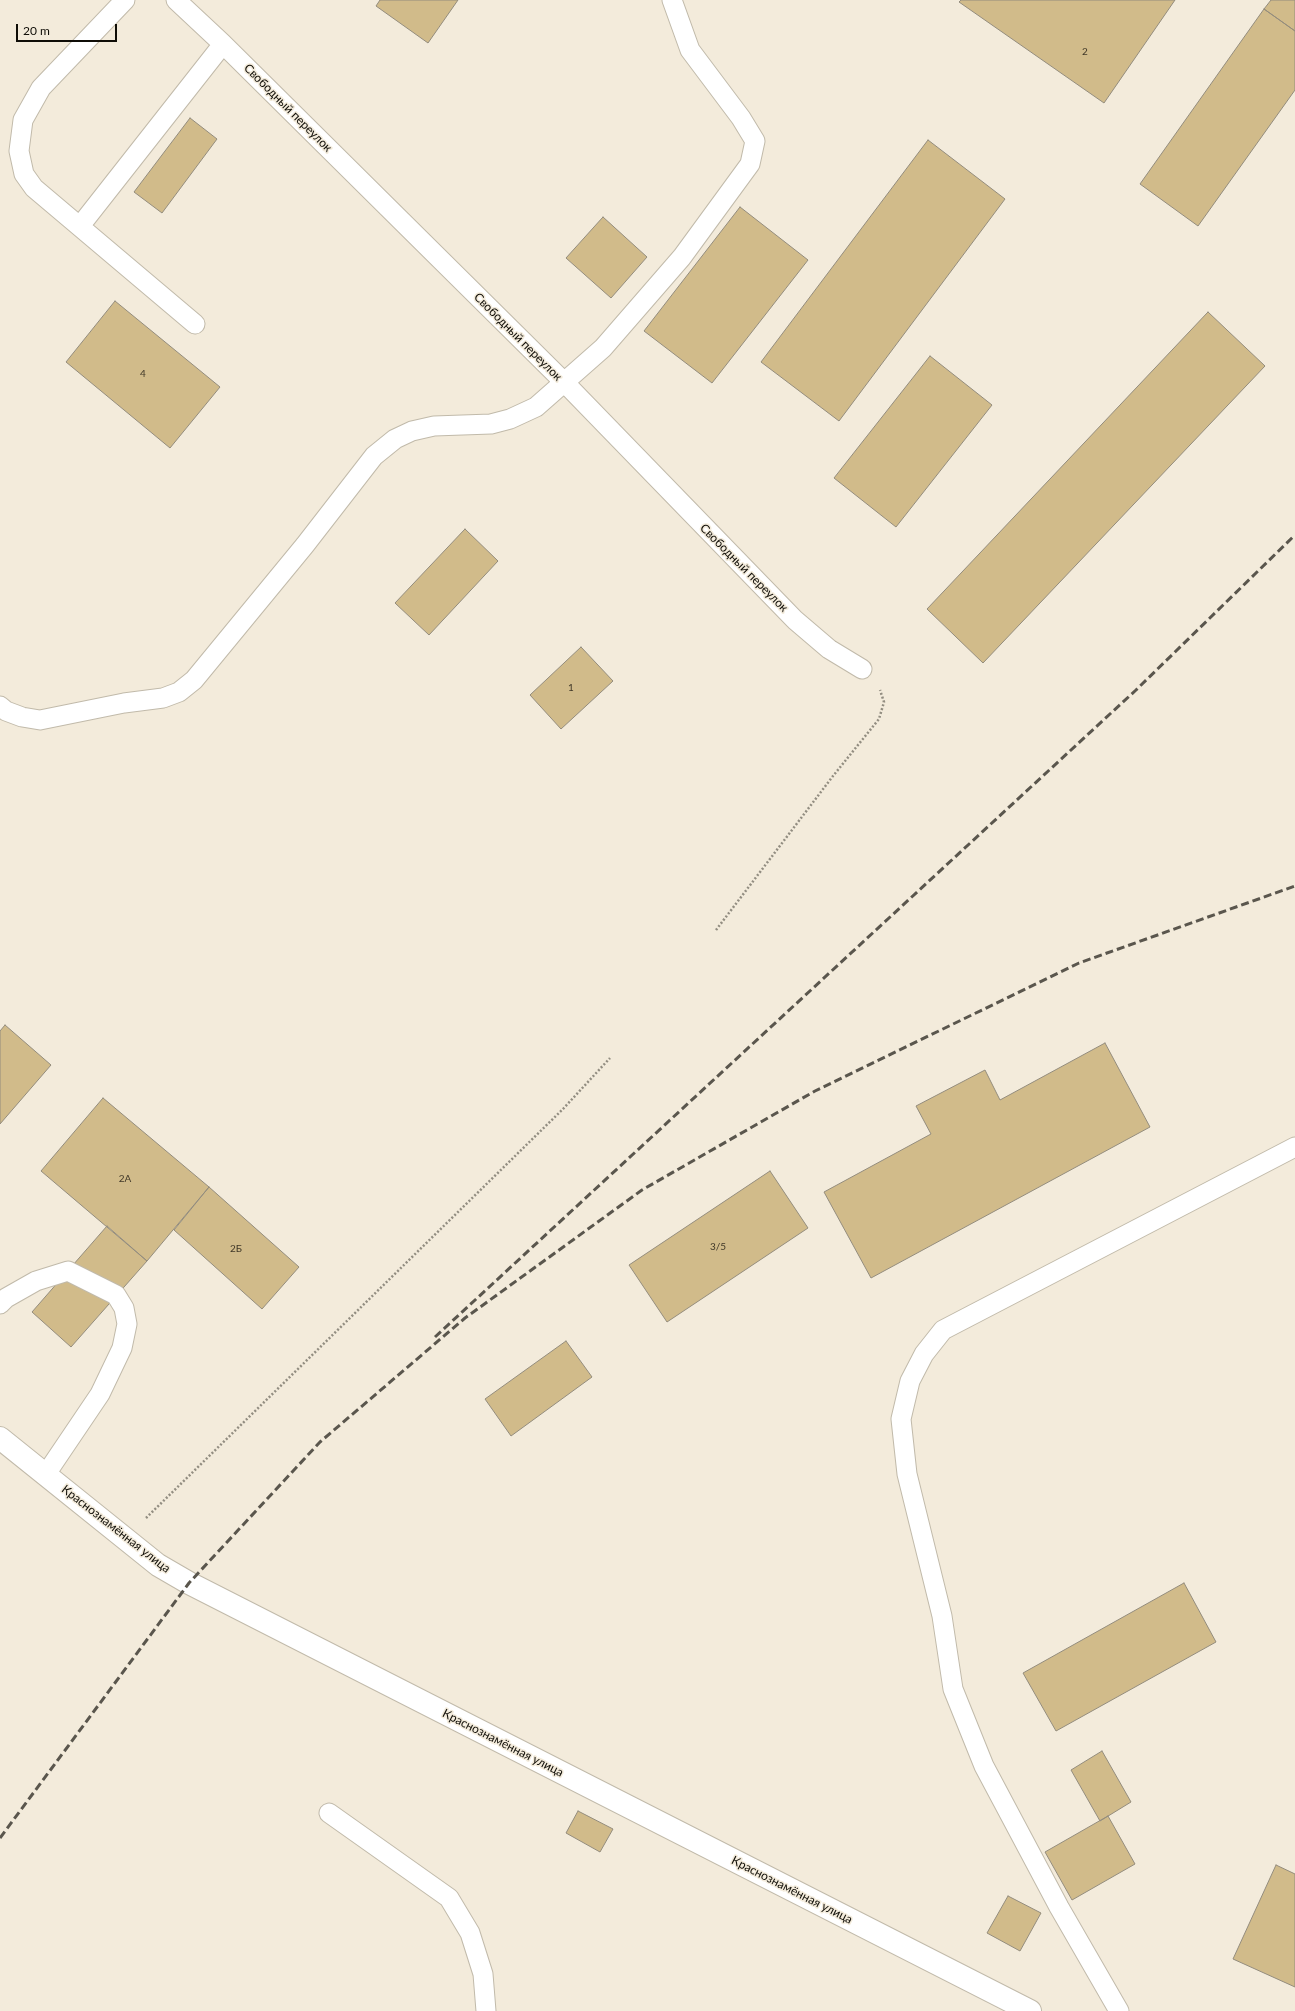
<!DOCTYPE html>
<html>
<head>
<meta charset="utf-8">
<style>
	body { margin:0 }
	#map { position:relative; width:1295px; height:2011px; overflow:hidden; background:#f3ebdb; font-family:Lato,sans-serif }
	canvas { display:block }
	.scale { position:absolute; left:16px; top:24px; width:101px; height:18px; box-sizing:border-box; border:2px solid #0f0d07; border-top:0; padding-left:5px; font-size:12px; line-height:14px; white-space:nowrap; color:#0f0d07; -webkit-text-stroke:3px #f3ebdb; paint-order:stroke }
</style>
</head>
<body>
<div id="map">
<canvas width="1295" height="2011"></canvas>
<div class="scale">20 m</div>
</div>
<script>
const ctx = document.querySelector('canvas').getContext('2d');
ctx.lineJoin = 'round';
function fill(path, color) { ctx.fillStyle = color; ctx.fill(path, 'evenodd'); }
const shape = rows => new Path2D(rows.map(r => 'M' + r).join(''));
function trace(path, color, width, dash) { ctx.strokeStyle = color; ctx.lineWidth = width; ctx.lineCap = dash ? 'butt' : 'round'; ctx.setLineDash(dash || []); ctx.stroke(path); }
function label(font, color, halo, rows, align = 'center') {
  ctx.font = font + ' Lato,sans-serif'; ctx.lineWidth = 3; ctx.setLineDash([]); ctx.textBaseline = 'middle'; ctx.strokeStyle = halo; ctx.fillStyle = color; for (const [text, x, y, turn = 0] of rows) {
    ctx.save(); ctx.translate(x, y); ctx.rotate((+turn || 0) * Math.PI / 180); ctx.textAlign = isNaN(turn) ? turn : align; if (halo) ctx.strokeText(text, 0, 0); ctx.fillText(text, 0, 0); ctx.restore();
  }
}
const building = shape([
	[380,0,458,0,428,43,376,6,380,0],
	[961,0,1175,0,1104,103,959,2,961,0],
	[1271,0,1295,0,1295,31,1264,9,1271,0],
	[1264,9,1295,31,1295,90,1198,226,1140,184,1264,9],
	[190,118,217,139,162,213,134,192,190,118],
	[928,140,1005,199,839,421,761,362,928,140],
	[740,207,808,260,712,383,644,331,740,207],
	[603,217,647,257,611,298,566,258,603,217],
	[115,301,220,387,170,448,66,362,115,301],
	[1208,312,1265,366,983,663,927,609,1208,312],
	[930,356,992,405,896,527,834,478,930,356],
	[465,529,498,561,429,635,395,603,465,529],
	[581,647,613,681,561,729,530,695,581,647],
	[5,1025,51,1065,0,1124,0,1031,5,1025],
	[1105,1043,1150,1127,871,1278,824,1192,931,1134,916,1106,985,1070,1000,1100,1105,1043],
	[103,1098,209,1187,147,1261,41,1171,103,1098],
	[770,1171,808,1228,667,1322,629,1265,770,1171],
	[209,1187,299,1267,262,1309,174,1230,209,1187],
	[107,1226,147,1261,71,1347,32,1312,107,1226],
	[566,1341,592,1377,511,1436,485,1399,566,1341],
	[1184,1583,1216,1642,1056,1731,1023,1673,1184,1583],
	[1102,1751,1131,1802,1100,1821,1071,1770,1102,1751],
	[578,1811,613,1829,600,1852,566,1833,578,1811],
	[1108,1816,1135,1864,1072,1900,1045,1852,1108,1816],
	[1276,1865,1295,1874,1295,1987,1233,1959,1276,1865],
	[1008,1896,1041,1913,1020,1951,987,1933,1008,1896]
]);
fill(building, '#d1bb8a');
trace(building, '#938c7d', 1);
const lane = shape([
	[125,0,41,88,23,120,19,151,24,174,34,188,195,324],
	[176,0,223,44,565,383,795,620,829,649,862,669],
	[80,226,223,44],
	[0,706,6,711,22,717,40,720,124,703,163,698,179,692,194,680,305,545,374,456,395,439,412,431,434,426,491,424,510,419,536,407,603,348,682,257,750,164,755,141,741,118,690,50,672,0],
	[0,1304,6,1298,36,1281,68,1271,116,1295,124,1308,127,1324,122,1348,100,1394,46,1474],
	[329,1813,449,1898,470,1933,483,1974,486,2011],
	[1119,2011,1059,1907,984,1766,953,1689,942,1616,907,1474,901,1419,910,1381,924,1354,943,1330,1295,1147]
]);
const primary = shape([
	[0,1438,158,1565,189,1583,1030,2011]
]);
trace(lane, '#c1baaa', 21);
trace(primary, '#c1baaa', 24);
trace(shape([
	[716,930,833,776,879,719,884,702,880,690],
	[146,1518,563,1109,610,1058]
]), '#928d81', 2.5, [2, 2]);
trace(lane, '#fff', 19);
trace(primary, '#fff', 22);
trace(shape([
	[435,1337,1136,690,1295,535],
	[0,1838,189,1583,320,1442,465,1318,642,1190,815,1091,1079,963,1295,886]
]), '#5a564d', 3, [8, 4]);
label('10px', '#403828', null, [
	["2",1085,52],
	["4",143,374],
	["1",571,688],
	["2А",125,1179],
	["3/5",718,1247],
	["2Б",236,1249]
]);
label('12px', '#0f0d07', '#f3ebdb', [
	["Свободный переулок",288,108,45],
	["Свободный переулок",518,337,45],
	["Свободный переулок",744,568,45],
	["Краснознамённая улица",116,1529,38],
	["Краснознамённая улица",503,1743,27],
	["Краснознамённая улица",792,1890,27]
]);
</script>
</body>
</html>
